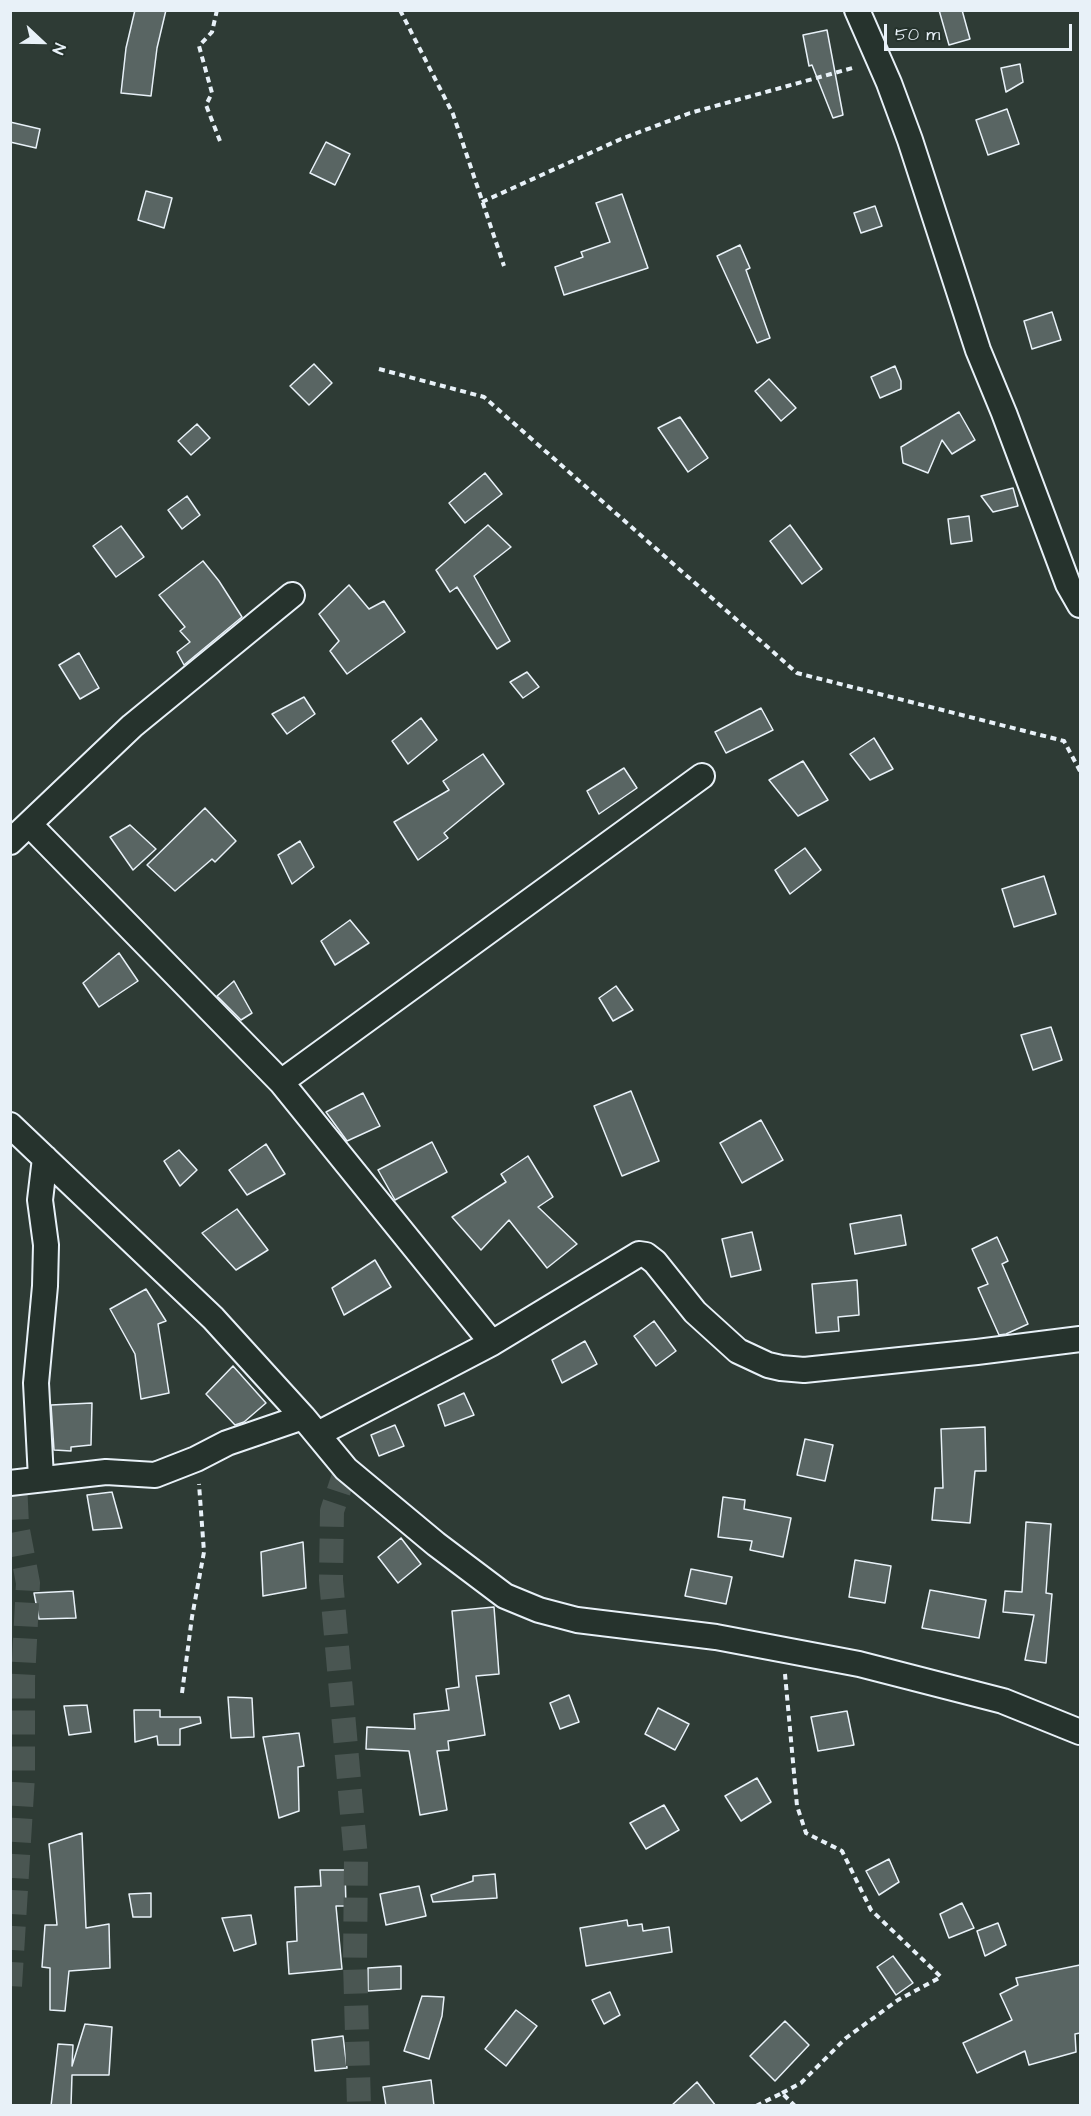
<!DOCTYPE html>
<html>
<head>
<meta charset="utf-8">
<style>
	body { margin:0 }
	#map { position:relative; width:1091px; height:2116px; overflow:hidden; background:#2e3b35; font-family:"Architects Daughter",sans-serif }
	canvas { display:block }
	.frame { position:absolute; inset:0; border:12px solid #e8f1f8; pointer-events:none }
	.north { position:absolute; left:12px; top:12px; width:60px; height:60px; -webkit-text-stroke:4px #26332d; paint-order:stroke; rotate:112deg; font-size:16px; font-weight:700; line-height:24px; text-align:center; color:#e8f1f8 }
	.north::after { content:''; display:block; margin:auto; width:21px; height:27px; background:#e8f1f8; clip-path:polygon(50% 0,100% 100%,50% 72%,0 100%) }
	.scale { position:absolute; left:884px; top:24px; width:188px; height:27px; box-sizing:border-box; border:3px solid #e8f1f8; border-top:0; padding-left:8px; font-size:18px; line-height:21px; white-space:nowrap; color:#e8f1f8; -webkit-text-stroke:4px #26332d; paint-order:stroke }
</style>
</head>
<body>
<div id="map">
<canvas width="1091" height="2116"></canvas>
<div class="frame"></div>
<div class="north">N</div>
<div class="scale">50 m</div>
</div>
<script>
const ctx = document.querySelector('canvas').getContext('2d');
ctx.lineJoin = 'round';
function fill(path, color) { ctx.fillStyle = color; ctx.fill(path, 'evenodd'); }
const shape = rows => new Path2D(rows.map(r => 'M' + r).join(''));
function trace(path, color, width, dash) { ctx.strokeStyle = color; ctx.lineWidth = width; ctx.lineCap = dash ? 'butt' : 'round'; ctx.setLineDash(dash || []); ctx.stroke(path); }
const building = shape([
	[135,10,166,10,157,48,151,96,121,93,126,48,135,10],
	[939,10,962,10,970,39,949,45,939,10],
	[827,30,843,115,833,118,812,65,809,66,803,35,827,30],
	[1020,64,1023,82,1006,92,1001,68,1020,64],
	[1007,109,1019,144,988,155,976,120,1007,109],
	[10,122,40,129,36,148,10,142,10,122],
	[326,142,350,154,335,185,310,173,326,142],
	[146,191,172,198,164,228,138,220,146,191],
	[622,194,648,268,564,295,555,267,583,257,581,252,610,242,596,203,622,194],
	[875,206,882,226,861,233,854,213,875,206],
	[740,245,750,268,746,270,770,338,757,343,717,256,740,245],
	[1052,312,1061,340,1032,349,1024,321,1052,312],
	[314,364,332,383,309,405,290,386,314,364],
	[895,366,901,381,901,389,880,398,871,377,895,366],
	[769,379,796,408,781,421,755,391,769,379],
	[959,412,975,440,952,454,942,440,928,473,903,463,901,447,959,412],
	[680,417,708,458,688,472,658,428,680,417],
	[197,424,210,438,191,455,178,441,197,424],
	[485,473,502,494,465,523,449,503,485,473],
	[1013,488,1018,506,993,512,981,496,1013,488],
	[187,496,200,515,182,529,168,510,187,496],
	[969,516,972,541,951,544,948,519,969,516],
	[488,525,511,547,474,576,510,641,497,649,457,587,450,592,436,570,488,525],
	[790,525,822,569,802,584,770,541,790,525],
	[121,526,144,557,116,577,93,546,121,526],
	[203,561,219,581,242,617,184,665,177,652,190,642,180,631,185,627,159,595,203,561],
	[349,585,369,609,384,601,405,632,347,674,330,651,339,641,319,614,349,585],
	[79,653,99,688,80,699,59,665,79,653],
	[527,672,539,687,523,698,510,682,527,672],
	[304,697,315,714,287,734,272,714,304,697],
	[761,708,773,730,726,753,715,732,761,708],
	[421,718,437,740,408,764,392,741,421,718],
	[874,738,893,769,870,780,850,754,874,738],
	[483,754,504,784,444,833,448,838,418,860,394,822,449,790,443,781,483,754],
	[803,761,828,800,798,816,769,780,803,761],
	[624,768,637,788,599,814,587,791,624,768],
	[205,808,236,841,215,862,212,859,175,891,147,865,205,808],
	[130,825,156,849,133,870,110,837,130,825],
	[300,841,314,867,292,884,278,855,300,841],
	[805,848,821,870,790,894,775,870,805,848],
	[1044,876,1056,914,1014,927,1002,889,1044,876],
	[350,920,369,943,335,965,321,941,350,920],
	[119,953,138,981,99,1007,83,983,119,953],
	[234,981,252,1013,241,1020,217,996,234,981],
	[616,986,633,1010,613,1021,599,998,616,986],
	[1051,1027,1062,1060,1033,1070,1021,1035,1051,1027],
	[631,1091,659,1161,622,1176,594,1106,631,1091],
	[363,1093,380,1126,347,1141,326,1112,363,1093],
	[761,1120,783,1160,742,1183,720,1143,761,1120],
	[432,1142,447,1172,395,1200,378,1170,432,1142],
	[266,1144,285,1174,247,1195,229,1170,266,1144],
	[179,1150,197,1170,180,1186,164,1161,179,1150],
	[528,1156,553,1197,538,1207,577,1244,547,1268,509,1220,481,1250,452,1217,506,1182,501,1174,528,1156],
	[237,1209,268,1250,236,1270,202,1233,237,1209],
	[901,1215,906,1245,855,1254,850,1224,901,1215],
	[752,1232,761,1270,731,1277,722,1239,752,1232],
	[997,1237,1008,1261,1002,1264,1028,1324,1006,1334,999,1335,978,1288,988,1284,972,1249,997,1237],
	[375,1260,391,1287,344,1315,332,1288,375,1260],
	[857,1280,859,1315,838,1317,839,1331,816,1333,812,1284,857,1280],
	[146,1289,166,1321,158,1324,169,1393,141,1399,135,1354,110,1309,146,1289],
	[654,1321,676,1351,656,1366,634,1336,654,1321],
	[585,1341,597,1364,562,1383,552,1360,585,1341],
	[233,1366,266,1403,244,1422,235,1425,206,1394,233,1366],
	[464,1393,474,1415,445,1426,438,1405,464,1393],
	[92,1403,91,1445,71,1447,71,1451,54,1450,51,1405,92,1403],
	[395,1425,404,1446,379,1456,371,1435,395,1425],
	[985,1427,986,1471,975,1471,970,1523,932,1520,935,1488,943,1488,941,1429,985,1427],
	[805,1439,833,1445,825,1481,797,1475,805,1439],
	[112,1492,122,1528,93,1530,87,1495,112,1492],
	[723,1497,745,1500,744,1509,791,1518,783,1557,750,1550,752,1541,718,1537,723,1497],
	[1026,1522,1051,1524,1046,1593,1052,1594,1046,1663,1025,1660,1034,1615,1003,1612,1005,1591,1022,1592,1026,1522],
	[401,1538,421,1564,398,1583,378,1557,401,1538],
	[303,1542,306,1588,263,1596,261,1552,303,1542],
	[855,1560,891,1566,885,1603,849,1597,855,1560],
	[691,1569,732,1577,726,1604,685,1596,691,1569],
	[930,1590,986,1600,979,1638,922,1628,930,1590],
	[73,1591,76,1618,39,1619,34,1593,73,1591],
	[494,1607,499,1674,476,1676,485,1735,448,1741,449,1750,437,1751,447,1810,420,1815,409,1751,366,1749,367,1727,415,1729,414,1714,449,1710,446,1689,459,1687,452,1611,494,1607],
	[569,1695,579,1722,560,1729,550,1703,569,1695],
	[228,1697,252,1698,254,1737,231,1738,228,1697],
	[87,1705,91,1732,69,1735,64,1706,87,1705],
	[658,1708,689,1724,675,1750,645,1734,658,1708],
	[134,1710,160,1710,160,1717,200,1717,201,1723,180,1729,180,1745,158,1745,157,1736,135,1742,134,1710],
	[847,1711,854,1745,818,1751,811,1717,847,1711],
	[299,1733,304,1766,298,1767,299,1811,279,1818,263,1737,299,1733],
	[757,1778,771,1802,741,1821,725,1796,757,1778],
	[664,1805,679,1830,646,1849,630,1823,664,1805],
	[82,1833,86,1928,109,1924,110,1968,69,1971,65,2011,50,2010,50,1968,42,1967,45,1925,57,1925,49,1844,82,1833],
	[889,1859,899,1882,879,1895,866,1871,889,1859],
	[320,1870,345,1870,346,1906,336,1906,342,1969,289,1974,287,1942,297,1941,295,1887,321,1886,320,1870],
	[495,1874,497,1898,433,1902,431,1895,473,1881,473,1876,495,1874],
	[419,1886,426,1916,386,1925,380,1894,419,1886],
	[151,1893,151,1917,133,1917,129,1894,151,1893],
	[962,1903,974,1928,949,1938,940,1914,962,1903],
	[251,1915,256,1944,234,1951,222,1918,251,1915],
	[627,1920,628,1926,642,1924,643,1931,669,1927,672,1952,586,1966,580,1928,627,1920],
	[998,1923,1006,1945,985,1956,977,1931,998,1923],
	[893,1956,913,1983,896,1995,877,1967,893,1956],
	[1080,1965,1080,2033,1075,2034,1076,2052,1029,2065,1025,2051,977,2073,963,2043,1012,2020,1000,1994,1018,1985,1016,1978,1080,1965],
	[401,1966,401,1989,368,1991,368,1968,401,1966],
	[610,1992,620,2015,604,2024,592,2000,610,1992],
	[422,1996,444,1997,442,2016,429,2059,404,2051,422,1996],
	[516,2010,537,2026,506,2066,485,2049,516,2010],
	[785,2021,809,2045,775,2081,750,2056,785,2021],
	[85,2024,112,2027,109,2075,72,2075,71,2106,51,2106,58,2044,73,2045,72,2066,85,2024],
	[343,2036,347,2068,315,2071,312,2040,343,2036],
	[431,2080,434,2106,386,2106,383,2087,431,2080],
	[697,2082,716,2106,671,2106,697,2082]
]);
fill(building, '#596563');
trace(building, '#e8f1f8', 1.5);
trace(shape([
	[346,1469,332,1511,331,1580,356,1858,355,1962,359,2106],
	[10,1986,23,1776,23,1679,28,1583,17,1525,15,1482]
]), '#4a5652', 24, [24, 12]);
const minor = shape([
	[857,10,889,83,910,140,978,350,1004,413,1068,584,1080,605],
	[30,825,281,1082,492,1343],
	[10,842,132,726,292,595],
	[281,1082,702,776],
	[10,1125,213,1318,303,1417,346,1469,436,1544,505,1596,539,1610,577,1620,716,1637,859,1664,1003,1701,1080,1732],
	[318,1434,492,1343,639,1254,646,1255,655,1262,695,1312,738,1351,768,1365,781,1368,804,1370,977,1352,1080,1339],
	[41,1478,36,1383,45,1286,46,1245,40,1200,45,1158],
	[10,1483,106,1472,155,1475,196,1459,227,1443,303,1417]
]);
trace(minor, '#e8f1f8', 28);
trace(shape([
	[217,10,212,32,199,46,212,93,206,105,220,141],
	[400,10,453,114,504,266],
	[482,202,621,139,690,113,856,67],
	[379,369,484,397,797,673,1064,741,1080,771],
	[182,1693,192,1617,204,1552,199,1484],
	[782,2093,801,2083,846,2038,898,2000,941,1977,871,1910,842,1851,806,1833,797,1806,785,1674],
	[756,2106,782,2093,795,2106]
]), '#e8f1f8', 4, [6, 4.5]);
trace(minor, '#26332d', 24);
</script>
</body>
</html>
